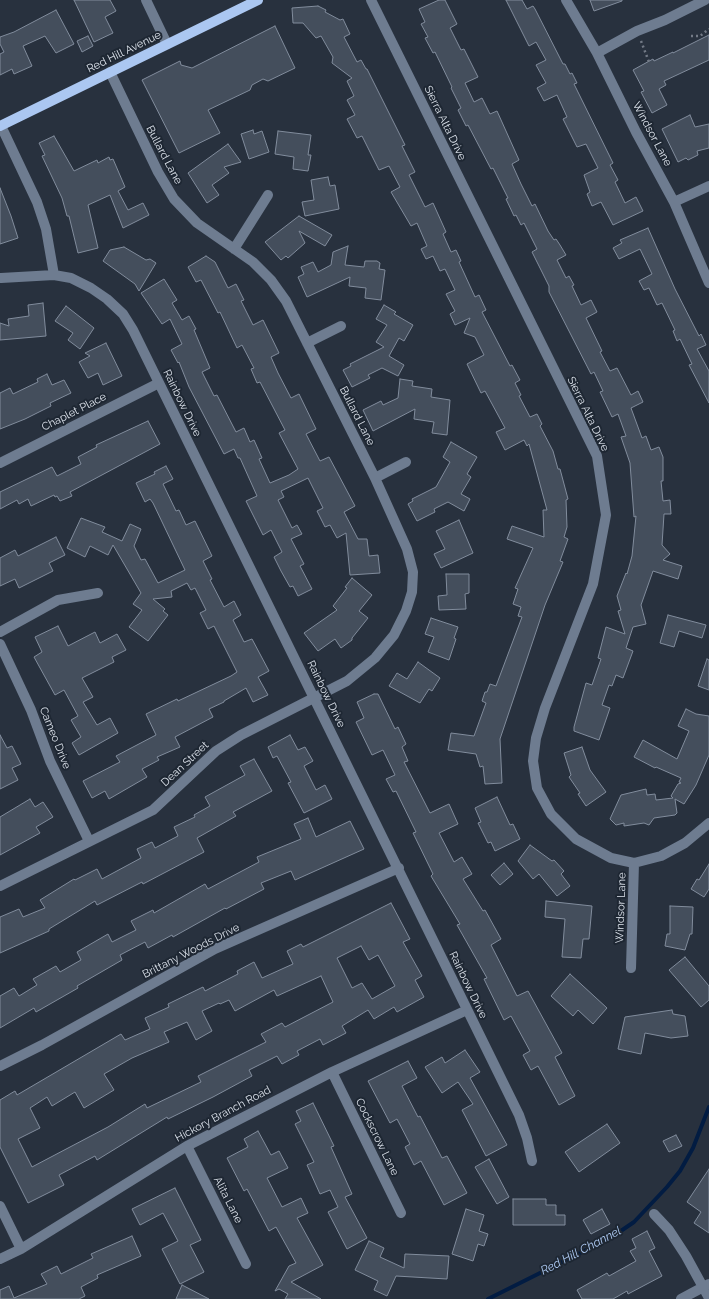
<!DOCTYPE html>
<html>
<head>
<meta charset="utf-8">
<style>
	body { margin:0 }
	canvas { display:block; background:#28313e }
</style>
</head>
<body>
<canvas width="709" height="1299"></canvas>
<script>
const ctx = document.querySelector('canvas').getContext('2d');
ctx.lineJoin = 'round';
const shape = rows => new Path2D(rows.map(r => 'M' + r).join(''));
function trace(path, color, width, dash) { ctx.strokeStyle = color; ctx.lineWidth = width; ctx.lineCap = dash ? 'butt' : 'round'; ctx.setLineDash(dash || []); ctx.stroke(path); }
function fill(path, color) { ctx.fillStyle = color; ctx.fill(path, 'evenodd'); }
function label(font, color, halo, rows, align = 'center') {
  ctx.font = font + ' Raleway,sans-serif'; ctx.lineWidth = 4; ctx.setLineDash([]); ctx.textBaseline = 'middle'; ctx.strokeStyle = halo; ctx.fillStyle = color; for (const [text, x, y, turn = 0] of rows) {
    ctx.save(); ctx.translate(x, y); ctx.rotate((+turn || 0) * Math.PI / 180); ctx.textAlign = isNaN(turn) ? turn : align; if (halo) ctx.strokeText(text, 0, 0); ctx.fillText(text, 0, 0); ctx.restore();
  }
}
trace(shape([
	[488,1299,612,1237,634,1222,667,1187,680,1171,693,1148,709,1107]
]), '#021c42', 4);
const building = shape([
	[74,0,110,0,116,11,105,17,113,33,94,42,74,0],
	[439,0,445,0,457,24,450,28,461,50,464,49,478,77,465,83,474,102,482,98,490,114,497,111,519,160,512,164,521,184,532,206,535,204,548,231,554,240,556,239,560,245,566,255,557,260,566,278,569,276,574,285,572,286,581,305,591,300,597,312,586,318,602,351,600,352,610,371,617,368,631,395,638,391,643,402,631,408,642,438,646,436,651,450,659,447,663,457,663,481,661,481,663,501,670,500,671,514,664,514,662,545,670,554,663,560,682,566,678,579,653,571,641,605,646,624,633,627,626,648,633,651,623,678,616,675,612,686,609,685,602,705,610,708,599,740,574,731,574,727,586,683,592,685,601,659,598,658,606,627,625,634,618,611,621,610,617,596,626,573,627,574,632,556,636,516,634,517,630,463,621,437,626,436,618,414,612,417,600,392,603,391,594,372,591,374,549,292,549,286,532,252,537,249,524,223,521,225,516,215,514,216,506,199,508,198,493,168,491,169,468,125,466,126,458,110,461,108,451,88,452,87,435,52,433,53,425,38,428,37,421,24,425,22,419,9,439,0],
	[506,0,522,0,527,9,533,6,535,9,563,64,565,64,570,74,572,73,577,83,574,84,613,163,610,165,618,180,615,182,625,203,636,197,643,211,613,225,601,202,592,206,587,194,590,192,584,175,598,168,586,144,577,147,563,119,567,117,557,95,544,101,537,88,546,83,536,65,546,60,536,42,529,46,506,0],
	[590,0,622,0,622,1,594,11,590,0],
	[318,6,326,10,325,12,340,20,343,19,350,34,344,37,357,62,361,60,366,69,367,69,405,145,402,146,415,172,409,175,425,207,433,203,446,232,443,234,451,252,456,250,461,261,459,262,475,297,479,295,486,310,482,312,510,366,512,365,520,380,515,383,521,395,519,396,530,417,537,414,542,424,540,426,553,451,558,469,560,469,568,499,566,500,567,527,564,537,568,539,560,561,563,562,545,605,500,739,502,783,485,784,483,766,480,767,476,754,448,750,451,733,474,736,486,703,482,701,485,692,487,692,490,684,496,686,522,617,518,616,521,607,513,604,518,589,515,588,533,548,507,539,512,526,544,537,543,510,547,510,529,444,527,446,524,440,505,450,496,432,505,428,485,391,481,393,467,364,484,355,475,337,464,333,470,318,455,325,450,314,455,311,446,294,455,290,445,269,440,271,433,256,426,259,421,249,427,246,417,223,411,226,391,192,400,187,389,166,379,170,362,136,357,138,347,119,355,115,347,100,354,96,347,81,352,78,332,63,333,57,321,36,316,38,303,23,293,23,292,8,318,6],
	[56,10,74,44,56,53,45,36,23,46,32,66,14,74,12,69,0,75,0,54,4,52,0,44,0,37,14,32,56,10],
	[275,26,295,68,268,81,263,79,252,85,250,90,208,110,220,133,179,153,142,80,180,61,181,65,192,68,275,26],
	[709,35,709,60,664,81,666,85,659,89,667,105,652,113,641,92,644,91,633,70,653,59,654,61,673,52,673,53,709,35],
	[88,36,93,46,82,52,77,41,88,36],
	[690,115,695,127,709,124,709,148,697,151,698,155,688,160,686,158,678,162,662,129,690,115],
	[253,130,254,134,262,131,269,152,249,159,241,134,253,130],
	[278,131,311,135,308,155,311,155,308,171,293,169,294,157,275,154,278,131],
	[54,136,74,171,97,160,98,163,109,157,110,160,113,159,125,187,118,191,128,210,143,203,149,215,123,228,110,195,88,205,98,248,78,253,69,216,67,216,62,198,42,156,45,155,39,143,54,136],
	[228,144,241,162,224,167,229,173,212,185,219,195,207,203,188,173,228,144],
	[328,177,330,186,335,185,339,209,305,216,302,202,314,200,311,180,328,177],
	[0,188,11,216,18,238,0,244,0,188],
	[299,216,332,235,325,246,299,231,305,243,288,258,286,256,281,260,265,242,299,216],
	[648,228,675,289,699,336,701,334,706,345,697,349,709,371,709,403,689,365,692,364,680,339,677,341,673,331,675,330,662,303,657,305,649,288,644,290,639,281,652,274,640,249,619,259,613,248,622,243,620,240,648,228],
	[348,246,345,265,364,267,365,261,377,261,380,263,379,269,385,270,381,300,365,298,366,288,349,286,350,277,307,297,298,277,304,274,301,267,313,262,318,272,331,265,333,252,348,246],
	[124,247,146,260,150,259,156,263,139,291,135,284,103,261,110,250,124,247],
	[206,256,215,262,228,288,236,284,244,300,241,301,253,325,263,320,279,353,271,357,278,373,291,398,299,394,316,429,306,434,320,461,329,457,355,506,344,512,358,539,367,539,369,556,378,555,380,573,350,575,346,533,337,538,330,525,325,527,317,511,323,508,308,478,281,491,284,497,278,500,292,528,297,525,302,534,291,539,304,564,300,566,312,589,298,596,293,586,290,587,281,571,274,557,282,552,271,530,263,535,246,501,257,496,240,458,238,458,234,449,224,454,189,387,179,362,178,363,171,350,182,344,170,319,162,324,141,293,164,279,177,300,172,303,182,320,189,316,196,329,194,330,210,368,202,372,214,396,217,395,236,432,244,428,250,442,254,440,262,458,259,459,270,483,289,475,298,469,279,433,285,430,260,382,257,383,251,369,254,368,242,345,237,348,220,312,218,313,201,280,196,282,188,267,206,256],
	[43,303,46,336,0,340,0,323,9,326,8,319,29,316,28,305,43,303],
	[384,305,396,312,394,314,413,325,404,341,399,338,389,356,404,365,398,376,382,368,368,375,370,378,352,387,343,370,351,366,350,364,384,347,376,342,387,325,376,319,384,305],
	[66,306,94,328,80,349,68,340,73,333,55,321,66,306],
	[106,343,122,376,103,385,98,373,88,378,79,362,90,356,85,353,106,343],
	[47,374,52,385,64,380,71,393,50,403,51,406,25,419,0,429,0,393,10,388,13,394,38,382,37,379,47,374],
	[400,379,413,381,412,386,432,389,431,397,450,400,447,435,432,433,434,422,414,419,415,409,373,431,363,410,381,401,383,405,398,398,400,379],
	[148,421,160,444,70,492,72,496,60,501,57,496,55,497,54,495,31,506,28,499,19,504,17,500,0,509,0,492,52,467,57,476,81,464,78,457,97,447,96,445,148,421],
	[451,442,477,457,467,474,471,477,461,494,470,499,464,511,448,502,434,509,435,512,417,521,408,504,413,501,412,499,436,487,450,462,443,457,451,442],
	[166,466,173,479,163,484,176,511,179,510,186,525,195,521,212,556,203,561,212,579,210,580,224,607,234,601,241,615,233,620,244,642,252,639,269,671,258,677,268,695,253,702,246,688,224,701,224,702,209,709,213,717,175,737,180,747,157,757,159,760,142,769,147,777,109,799,105,791,92,798,83,781,120,762,116,756,156,735,146,714,177,699,178,701,231,676,237,672,214,626,208,629,200,613,206,610,195,588,191,590,187,583,171,591,172,597,153,599,165,609,163,611,168,615,148,641,129,627,142,610,133,604,141,593,113,545,108,555,90,546,85,557,67,548,81,518,105,527,102,532,122,541,130,524,141,529,134,546,141,560,145,559,158,583,185,570,153,503,150,499,145,502,136,483,155,474,154,472,166,466],
	[459,520,473,553,441,568,434,554,445,549,436,531,459,520],
	[56,537,65,555,49,563,53,571,19,588,15,579,0,586,0,558,15,550,18,556,56,537],
	[446,574,469,574,469,593,465,594,466,609,439,610,438,596,447,595,446,574],
	[352,578,372,595,359,611,368,618,352,638,352,640,341,648,335,639,318,651,304,633,337,610,333,606,347,588,345,587,352,578],
	[668,615,706,625,702,638,679,631,674,647,660,643,668,615],
	[431,618,458,627,454,638,456,639,449,660,428,652,434,637,425,634,431,618],
	[58,626,68,646,95,632,100,643,117,634,126,650,112,657,114,662,82,678,93,697,83,702,97,725,110,718,118,733,79,755,72,743,81,737,71,720,78,716,64,690,55,695,34,657,42,652,35,637,58,626],
	[707,659,709,660,709,690,698,686,707,659],
	[418,662,440,678,432,691,429,689,420,703,389,686,397,673,407,679,418,662],
	[374,694,378,694,395,729,398,727,406,744,402,747,408,761,404,762,430,813,449,804,458,824,439,833,454,862,462,857,472,874,463,879,483,911,485,910,501,939,491,945,517,996,528,991,562,1053,555,1057,575,1096,559,1105,538,1066,531,1070,523,1055,530,1051,511,1016,504,1020,484,979,487,978,457,925,460,924,431,876,433,874,413,833,416,832,396,791,393,792,386,779,395,775,383,750,372,755,356,722,364,718,357,702,374,694],
	[686,709,696,714,709,716,709,755,696,785,684,804,675,799,677,813,675,815,654,818,649,825,644,823,624,826,624,823,616,825,610,819,621,795,646,789,647,795,655,794,656,800,673,798,671,796,678,784,681,783,679,782,681,778,656,767,655,768,634,757,643,740,677,759,689,731,678,726,686,709],
	[0,735,7,748,12,746,21,764,12,768,18,780,0,789,0,735],
	[290,735,298,750,305,747,313,761,304,766,316,790,325,785,332,799,304,813,288,783,291,782,277,756,273,758,268,747,290,735],
	[582,747,590,770,606,792,586,806,578,794,580,793,569,777,571,775,564,753,582,747],
	[254,759,272,791,233,812,236,816,197,838,204,852,143,884,142,882,97,905,95,901,49,929,49,931,0,953,0,917,19,909,23,917,45,908,40,900,74,879,75,880,97,869,102,879,141,858,137,849,152,842,155,848,178,836,174,827,195,817,194,815,210,806,205,797,245,775,240,766,254,759],
	[497,797,510,825,513,824,520,839,495,851,491,842,488,843,478,823,481,822,475,808,497,797],
	[30,799,35,807,43,802,53,817,36,827,40,833,0,855,0,817,30,799],
	[308,818,316,837,350,821,364,849,295,880,291,871,261,883,264,889,226,909,225,908,173,937,172,935,148,948,145,942,120,955,122,960,77,986,78,988,36,1012,34,1008,0,1028,0,996,14,988,19,996,37,985,33,979,56,966,60,972,81,960,77,952,108,934,112,942,136,930,131,921,153,910,154,913,205,884,208,889,259,862,257,857,301,839,294,824,308,818],
	[530,845,552,861,554,860,564,871,561,874,570,886,557,896,539,874,533,879,518,861,530,845],
	[504,863,513,874,500,885,491,875,504,863],
	[709,864,709,889,704,897,691,889,697,879,699,880,709,864],
	[546,901,592,906,589,939,583,939,581,958,562,957,565,919,545,917,546,901],
	[391,903,410,939,403,942,422,976,415,980,424,997,397,1012,394,1007,374,1019,368,1010,342,1026,346,1033,323,1045,320,1039,297,1051,299,1055,282,1064,277,1056,249,1070,252,1076,213,1097,168,1119,167,1117,97,1160,95,1156,59,1175,64,1185,28,1203,0,1147,0,1100,15,1091,17,1095,121,1034,125,1040,150,1029,145,1018,169,1007,168,1004,203,987,205,991,238,974,237,971,254,962,262,978,293,964,287,951,301,944,303,947,391,903],
	[361,946,369,960,378,955,395,986,372,999,362,983,352,988,337,958,361,946],
	[321,976,333,1002,285,1027,282,1023,261,1034,266,1042,198,1076,201,1082,147,1108,145,1104,108,1127,32,1167,18,1139,40,1128,30,1108,47,1097,52,1106,75,1092,84,1108,114,1090,104,1074,132,1058,169,1042,164,1032,187,1022,196,1040,212,1031,202,1011,219,1003,220,1004,229,1000,235,1011,274,990,277,996,321,976],
	[670,906,693,907,692,934,690,934,685,950,665,946,667,934,670,934,670,906],
	[685,957,709,986,709,1000,701,1007,669,970,685,957],
	[570,974,607,1008,593,1024,578,1010,573,1016,551,996,570,974],
	[672,1010,673,1014,685,1016,688,1036,671,1038,645,1033,641,1054,618,1049,625,1017,672,1010],
	[465,1050,480,1072,470,1078,507,1145,486,1156,462,1110,473,1104,458,1082,442,1093,425,1067,442,1057,445,1063,465,1050],
	[408,1061,417,1078,402,1086,418,1117,420,1116,442,1158,447,1156,467,1193,444,1205,421,1161,414,1165,405,1147,410,1144,397,1119,390,1123,368,1081,408,1061],
	[313,1103,334,1146,331,1147,352,1194,345,1197,367,1238,347,1249,328,1212,338,1207,330,1190,320,1194,307,1165,314,1162,295,1124,301,1121,296,1111,313,1103],
	[607,1124,620,1143,579,1172,565,1152,607,1124],
	[258,1131,271,1155,279,1151,288,1168,267,1178,282,1207,301,1198,308,1213,297,1218,323,1265,291,1282,321,1299,285,1299,288,1294,279,1289,275,1291,289,1266,296,1263,276,1227,269,1231,247,1189,244,1191,227,1158,248,1147,244,1139,258,1131],
	[676,1135,682,1146,669,1152,663,1141,676,1135],
	[489,1159,509,1197,497,1204,475,1167,489,1159],
	[709,1169,709,1233,694,1223,701,1212,687,1202,709,1169],
	[175,1188,201,1240,190,1245,204,1272,180,1284,162,1249,178,1241,163,1213,140,1225,132,1209,175,1188],
	[513,1199,546,1199,546,1205,556,1205,556,1215,565,1215,565,1225,513,1225,513,1199],
	[466,1209,484,1215,479,1231,488,1234,484,1246,478,1244,473,1261,452,1254,466,1209],
	[602,1209,610,1224,591,1234,583,1220,602,1209],
	[647,1231,655,1248,649,1251,662,1276,628,1294,627,1291,613,1299,582,1299,577,1290,607,1273,609,1276,636,1261,630,1251,636,1248,632,1239,647,1231],
	[132,1236,141,1256,97,1275,98,1278,81,1287,85,1296,79,1299,0,1299,0,1290,9,1286,14,1298,47,1284,41,1274,57,1266,61,1274,93,1258,91,1254,132,1236],
	[369,1241,384,1248,380,1257,404,1268,405,1254,449,1256,447,1279,396,1276,387,1296,374,1290,378,1281,355,1270,369,1241],
	[182,1285,209,1299,176,1299,182,1285]
]);
fill(building, '#444e5c');
trace(building, '#818c9c', 1);
trace(shape([
	[691,36,700,36,709,29],
	[641,41,649,62]
]), '#737a86', 2.5, [2, 3]);
trace(shape([
	[146,0,167,44],
	[371,0,597,456,606,515,593,584,545,708,536,738,533,761,537,788,551,814,576,839,611,858,634,863],
	[566,0,597,53,636,132,674,202,709,283],
	[597,53,637,31,665,20,705,0],
	[1,126,37,202,46,229,54,275],
	[674,202,709,186],
	[234,249,268,195],
	[1,278,54,275,71,278,91,288,107,299,123,314,133,330,519,1115,527,1138,532,1161],
	[307,343,341,326],
	[0,463,159,383],
	[375,478,406,462],
	[0,632,58,600,98,593],
	[0,644,31,710,50,761,89,841],
	[0,886,153,810,216,751,241,735,347,681,375,658,394,635,406,611,412,592,413,572,407,549,375,478,286,301,271,280,253,262,197,223,174,199,158,172,110,72],
	[631,968,634,863,661,856,685,843,709,823],
	[0,1066,42,1045,215,949,399,868],
	[332,1072,401,1213],
	[187,1146,246,1264],
	[0,1206,21,1249],
	[654,1214,669,1230,686,1256,709,1298],
	[0,1259,21,1249,187,1146,332,1072,467,1010],
	[681,1299,709,1284]
]), '#6e7c90', 10);
trace(shape([
	[0,126,258,0]
]), '#abc7f1', 10);
label('11px', '#dce2eb', '#1e2733', [
	["Red Hill Avenue",124,52,-26],
	["Sierra Alta Drive",445,123,64],
	["Windsor Lane",652,134,62],
	["Bullard Lane",164,155,62],
	["Rainbow Drive",182,403,64],
	["Chaplet Place",74,412,-27],
	["Sierra Alta Drive",588,414,64],
	["Bullard Lane",357,416,63],
	["Rainbow Drive",326,694,64],
	["Cameo Drive",55,738,68],
	["Dean Street",185,764,-43],
	["Windsor Lane",621,908,-88],
	["Brittany Woods Drive",191,951,-27],
	["Rainbow Drive",468,985,64],
	["Hickory Branch Road",223,1114,-28],
	["Cockscrow Lane",377,1137,64],
	["Alita Lane",228,1200,63]
]);
label('italic 12px', '#afcbf4', '#1e2733', [
	["Red Hill Channel",581,1251,-28]
]);
</script>
</body>
</html>
